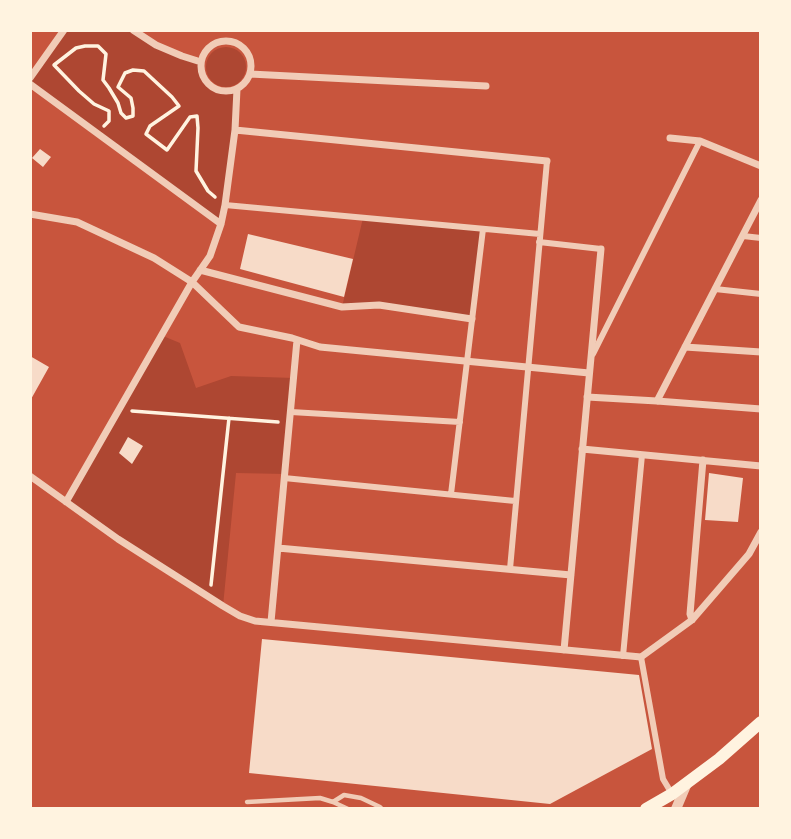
<!DOCTYPE html>
<html>
<head>
<meta charset="utf-8">
<style>
	body { margin:0 }
	#map { position:relative; width:791px; height:839px; overflow:hidden; background:#c8553d; font-family:"Nunito Sans",sans-serif }
	canvas { display:block }
	.frame { position:absolute; inset:0; border:32px solid #fff3e0; pointer-events:none }
</style>
</head>
<body>
<div id="map">
<canvas width="791" height="839"></canvas>
<div class="frame"></div>
</div>
<script>
const ctx = document.querySelector('canvas').getContext('2d');
ctx.lineJoin = 'round';
function fill(path, color) { ctx.fillStyle = color; ctx.fill(path, 'evenodd'); }
const shape = rows => new Path2D(rows.map(r => 'M' + r).join(''));
function trace(path, color, width, dash) { ctx.strokeStyle = color; ctx.lineWidth = width; ctx.lineCap = dash ? 'butt' : 'round'; ctx.setLineDash(dash || []); ctx.stroke(path); }
fill(shape([
	[64,30,133,30,156,45,201,62,203,75,206,81,216,89,230,91,237,89,221,224,30,84,30,78],
	'206 67a20 20 0 1 1 40 0a20 20 0 1 1-40 0Z',
	[363,218,483,229,472,319,379,305,342,307],
	[163,336,180,343,196,388,231,376,294,378,285,474,236,473,223,606,66,502]
]), '#ae4732');
fill(shape([
	[40,149,51,157,43,167,32,158],
	[248,234,353,259,344,297,240,269],
	[30,356,49,367,30,401],
	[128,437,143,446,132,464,119,453],
	[709,473,743,478,738,522,705,520],
	[262,639,639,675,652,749,550,804,249,773]
]), '#f7dbc8');
trace(shape([
	[104,126,109,121,109,111,94,104,79,91,54,65,76,48,85,46,98,46,106,54,103,80,109,88,118,103,121,113,126,118,133,116,133,108,131,98,118,87,125,73,133,70,144,71,172,97,179,106,150,126,146,134,167,150,190,117,197,116,198,128,196,171,208,191,215,197],
	[132,411,278,422],
	[211,585,229,418]
]), '#fff3e0', 3.5);
trace(shape([
	[247,802,320,798,333,802,348,809],
	[333,802,344,795,361,798,380,807,382,809]
]), '#f1ccb7', 4.5);
trace(shape([
	[225,205,540,234],
	[743,236,761,238],
	[539,242,601,249],
	[715,289,761,294],
	[593,354,700,141],
	[291,412,460,422],
	[284,478,515,501],
	[451,494,483,229],
	[510,569,547,161],
	[623,656,642,455],
	[641,657,663,779,672,794]
]), '#f1ccb7', 6);
trace(shape([
	[133,30,156,45,182,56,201,62],
	'201 66a25 25 0 1 1 50 0a25 25 0 1 1-50 0Z',
	[250,74,486,86],
	[30,78,64,30],
	[30,84,221,224],
	[235,130,547,161],
	[670,138,700,141,761,166],
	[30,214,77,222,154,258,192,282,239,327,292,338,320,347,589,373],
	[200,270,342,307,379,305,472,319],
	[685,347,761,352],
	[587,397,657,401,761,409],
	[657,401,761,200],
	[582,449,761,466],
	[30,476,118,539,223,606,240,616,255,621,641,657,692,620,749,554,761,532],
	[66,502,192,282,210,256,221,224,225,205,235,130,237,89],
	[278,548,571,575],
	[692,620,690,614,703,460],
	[271,622,297,340],
	[564,650,601,249]
]), '#f1ccb7', 7);
trace(shape([
	[676,809,687,783]
]), '#f1ccb7', 10);
trace(shape([
	[646,809,672,794,719,759,761,722]
]), '#fff3e0', 12);
</script>
</body>
</html>
